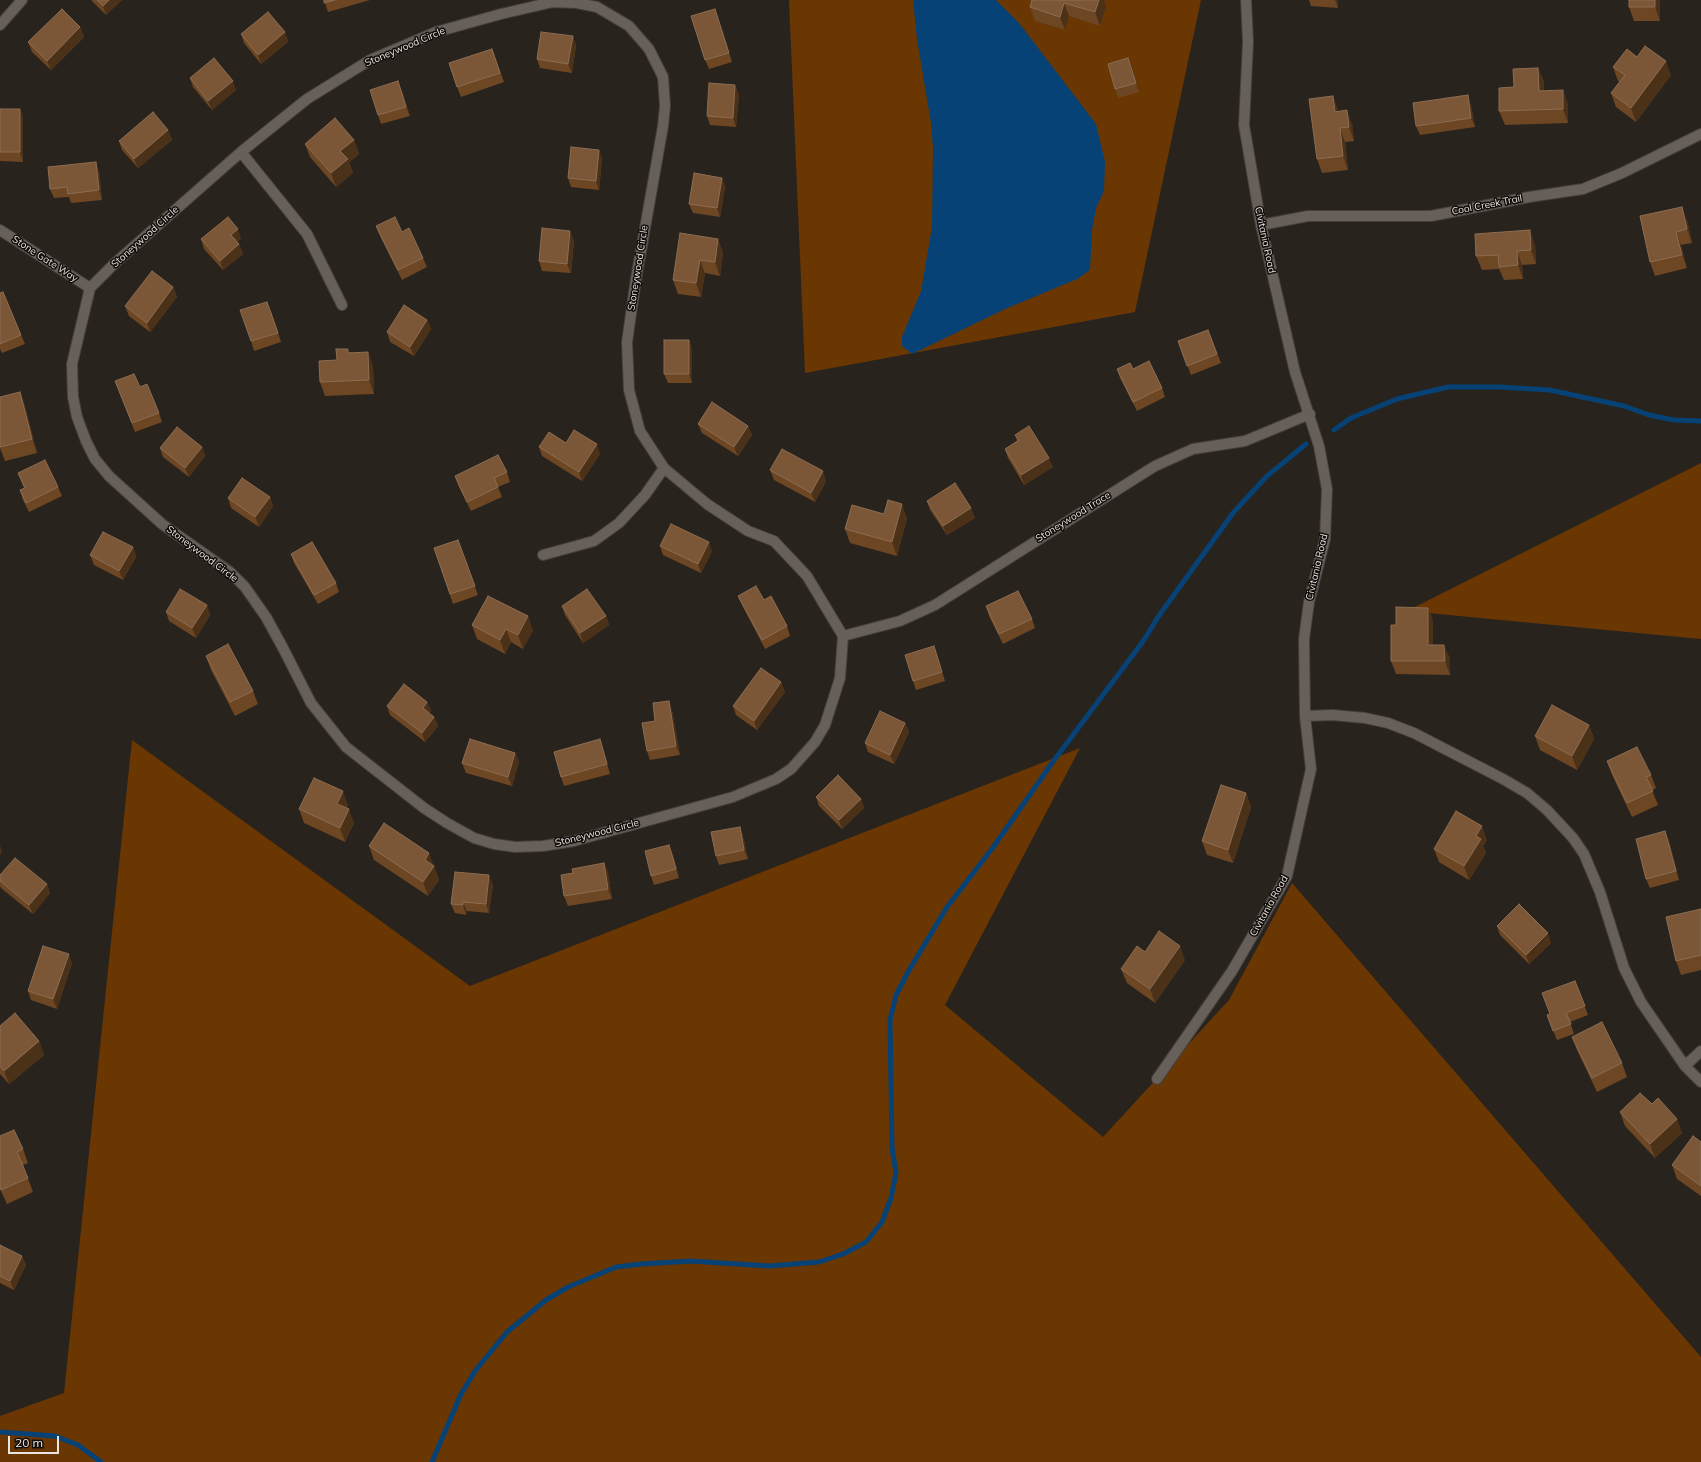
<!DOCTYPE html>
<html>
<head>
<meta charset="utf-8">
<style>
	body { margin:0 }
	#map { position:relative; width:1701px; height:1462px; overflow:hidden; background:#29231e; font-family:Mulish,sans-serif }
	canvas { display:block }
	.scale { position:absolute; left:8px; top:1436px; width:51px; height:18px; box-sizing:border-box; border:2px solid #e9e5e1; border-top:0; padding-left:5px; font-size:12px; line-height:14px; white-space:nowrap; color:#e9e5e1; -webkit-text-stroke:3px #100d0b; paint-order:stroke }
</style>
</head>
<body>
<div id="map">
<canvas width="1701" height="1462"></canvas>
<div class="scale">20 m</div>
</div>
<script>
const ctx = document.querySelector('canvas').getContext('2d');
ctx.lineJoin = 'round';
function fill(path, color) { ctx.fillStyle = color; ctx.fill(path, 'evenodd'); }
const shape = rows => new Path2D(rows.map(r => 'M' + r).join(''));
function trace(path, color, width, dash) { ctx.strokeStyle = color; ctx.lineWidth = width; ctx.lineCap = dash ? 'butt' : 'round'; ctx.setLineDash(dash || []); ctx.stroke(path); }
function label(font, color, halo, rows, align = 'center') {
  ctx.font = font + ' Mulish,sans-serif'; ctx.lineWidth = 3; ctx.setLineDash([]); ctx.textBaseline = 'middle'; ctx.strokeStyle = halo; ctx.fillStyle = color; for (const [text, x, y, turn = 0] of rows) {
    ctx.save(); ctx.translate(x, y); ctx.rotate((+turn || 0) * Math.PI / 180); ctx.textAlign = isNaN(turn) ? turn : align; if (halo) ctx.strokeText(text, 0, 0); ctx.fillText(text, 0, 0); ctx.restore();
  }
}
fill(shape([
	[789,0,1201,0,1135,312,805,373],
	[1701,463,1701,639,1407,611],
	[132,740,470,986,1080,748,945,1005,1103,1137,1229,1000,1292,883,1701,1357,1701,1462,0,1462,0,1416,64,1393]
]), '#6a3703');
fill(shape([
	[913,0,996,0,1019,23,1096,124,1105,162,1104,191,1096,208,1092,230,1090,270,1077,279,1005,309,912,354,902,346,902,337,921,291,932,227,933,148,931,123,917,39]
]), '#064275');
trace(shape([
	[1334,430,1351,418,1397,399,1448,387,1499,387,1550,390,1624,406,1649,415,1674,420,1701,421],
	[0,1432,55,1436,78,1445,101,1462],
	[432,1462,461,1394,475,1371,507,1332,546,1300,568,1287,616,1267,641,1264,691,1261,769,1266,819,1262,843,1254,866,1242,882,1222,891,1198,896,1173,892,1148,890,1020,896,995,908,972,947,907,994,846,1052,763,1144,640,1158,617,1233,513,1267,476,1306,444]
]), '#064275', 5);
const street = shape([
	[553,2,577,3,597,7,629,26,649,49,663,77,665,106,663,126,636,279,627,342,629,390,640,431,664,468,707,504,748,531,774,541,807,576,843,636,840,678,825,725,815,742,791,769,776,779,733,797,574,841,543,846,515,847,494,844,474,838,447,823,424,808,346,747,311,703,283,648,266,617,245,587,230,572,162,524,109,476,95,459,86,441,77,417,73,397,72,364,90,288,115,263,241,152,307,99,370,60,436,32,501,14,553,2],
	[0,25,22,0],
	[241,152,307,234,342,305],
	[1261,225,1308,216,1431,216,1529,197,1583,189,1622,173,1701,134],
	[0,230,90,288],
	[543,555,594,541,619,523,645,495,664,468],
	[843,636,900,621,935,605,1155,466,1193,449,1245,441,1310,414],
	[1305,716,1333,715,1365,718,1388,723,1414,733,1503,779,1527,793,1547,810,1573,838,1584,854,1600,892,1624,968,1641,1002,1685,1066,1701,1082],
	[1685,1066,1701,1051],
	[1157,1079,1232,971,1287,876,1311,769,1305,716,1304,639,1309,602,1325,539,1327,489,1319,446,1295,372,1261,225,1244,125,1248,42,1246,0]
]);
trace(street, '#46403c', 12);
trace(street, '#675f59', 10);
fill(shape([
	[91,0,122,0,106,15],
	[324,0,370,0,328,12],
	[1032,0,1106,7,1100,26,1069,16,1065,30,1035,21,1030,7],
	[1309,0,1338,0,1338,8,1311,6],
	[1660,0,1660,21,1634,21,1629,7],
	[715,9,732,62,709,69,705,60],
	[80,27,84,37,51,70,32,52,28,42],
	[285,32,288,42,261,64,244,43,241,34],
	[573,36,576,46,572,73,540,68,537,59],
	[492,49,504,82,461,97,457,87],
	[1637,57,1671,75,1636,122,1616,107,1611,93,1620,82,1618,81,1613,67],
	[1128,58,1139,92,1118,98,1115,89],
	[1538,68,1544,82,1544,91,1568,104,1568,123,1505,125,1499,111,1514,87],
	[190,78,236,90,212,110,193,87],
	[402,91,410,116,381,124,378,115],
	[739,94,736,127,710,125,707,116],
	[1333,96,1338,112,1352,124,1354,141,1345,142,1348,170,1322,173,1317,159],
	[1471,105,1475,127,1420,135,1416,126],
	[0,109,20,109,23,118,23,162,0,161],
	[168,130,172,140,138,168,122,150,119,141],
	[354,140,359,154,349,162,353,173,336,187,310,157,305,144],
	[599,150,602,159,599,190,571,187,568,178],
	[99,171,102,200,71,203,69,197,54,198,50,189],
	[722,178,725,187,720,217,693,213,689,204],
	[1640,216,1687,220,1692,243,1681,245,1687,268,1655,276,1650,262],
	[376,226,402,232,423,258,427,267,402,280,380,236],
	[241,238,237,242,239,244,243,254,223,270,204,249,201,239],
	[718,239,723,253,720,276,705,273,701,297,678,294,673,280],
	[574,240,571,273,542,271,539,261],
	[1535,244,1536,264,1522,265,1523,279,1504,280,1499,269,1482,270,1476,256],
	[173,287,177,297,150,332,129,316,125,306],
	[0,293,21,335,25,344,2,353,0,349],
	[271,311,281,342,254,351,251,341],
	[427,320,431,329,414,356,390,342,387,332],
	[1208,330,1221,363,1191,375,1178,341],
	[689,340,692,349,692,383,668,383,664,374],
	[350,352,373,366,374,394,325,396,320,382,337,360],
	[1117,369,1133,369,1162,388,1165,397,1137,411,1120,378],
	[115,381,140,387,159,413,162,422,135,432],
	[20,392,25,406,37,453,5,461,0,448,0,423,1,423],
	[698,424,748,426,752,435,738,456,702,433],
	[1015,435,1053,467,1024,485,1008,458,1005,449,1017,441],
	[566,443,600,454,582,481,542,456,539,447],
	[202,447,205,456,189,477,163,457,160,448],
	[770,470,826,481,815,502,774,480],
	[507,472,510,482,498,487,502,497,471,511,458,485,455,476],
	[18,473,58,487,62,496,29,512,23,500,20,490,24,488],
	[270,497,273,506,259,527,231,508,228,498],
	[927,501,975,518,947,535,930,510],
	[884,514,907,518,897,556,850,543,845,529],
	[458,540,478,595,453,604,434,548],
	[660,546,712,551,701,573,663,555],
	[133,547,136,557,123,580,94,565,90,555],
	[291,554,336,583,339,592,318,604,294,563],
	[738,596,764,600,787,626,790,636,765,649,742,605],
	[207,605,210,615,196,638,169,621,166,612],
	[562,606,606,616,609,625,583,643,565,615],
	[986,606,1032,619,1035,628,1003,644,989,616],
	[1428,608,1433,621,1433,645,1450,658,1450,675,1396,674,1391,661,1396,625],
	[472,625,533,630,523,649,511,642,505,654,477,639],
	[934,646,945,681,916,690,913,681],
	[206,656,253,691,258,704,235,716,211,670],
	[781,682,785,692,757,730,736,715,733,706],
	[427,702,431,711,429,713,434,717,438,726,425,742,390,715,387,706],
	[672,710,680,755,650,760,647,751],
	[905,723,909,732,894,764,868,752,865,743],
	[1589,725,1594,739,1577,770,1540,750,1535,736],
	[600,739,603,749,610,774,564,786,561,777],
	[515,753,519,762,512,786,466,773,462,763],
	[1607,761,1651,775,1656,788,1652,790,1658,805,1632,817,1612,775],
	[1246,793,1251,807,1233,863,1207,855,1202,841],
	[816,797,861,799,864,808,842,829,819,806],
	[348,805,347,808,354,823,345,842,304,823,299,809],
	[740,827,743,836,748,859,719,865,716,856],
	[1487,840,1483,846,1486,853,1469,880,1439,862,1434,849],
	[1669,840,1679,880,1650,888,1646,879],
	[369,846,435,866,434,867,439,880,428,896,374,860],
	[673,854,679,878,654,885,651,876],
	[604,863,608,873,612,899,568,906,564,896,573,873],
	[0,875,47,884,50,893,33,914,1,888,0,886],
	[493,885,489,913,467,911,466,915,455,913,451,904],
	[1701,909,1701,970,1681,975,1676,961],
	[1497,926,1551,943,1529,964,1500,935],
	[1185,960,1155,1003,1127,983,1121,969],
	[72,963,57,1009,31,1000,28,991],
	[1575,981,1588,1015,1570,1022,1574,1034,1557,1040,1547,1015,1550,1014],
	[0,1026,39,1041,44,1055,9,1084,0,1074],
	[1572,1037,1622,1063,1627,1077,1597,1092,1577,1050],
	[1652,1104,1677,1119,1682,1133,1655,1158,1625,1126,1620,1112],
	[0,1136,23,1149,28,1163,23,1165,33,1192,7,1204,0,1189],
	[1701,1142,1701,1196,1677,1179,1672,1165],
	[0,1245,22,1256,26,1265,14,1290,0,1283]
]), '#6d4623');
fill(shape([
	[109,0,122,0,106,15,103,6],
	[1099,0,1104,0,1106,7,1100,26,1095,12],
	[1335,0,1338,0,1338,8],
	[1655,0,1660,0,1660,21,1655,7],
	[1064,3,1069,16,1065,30,1060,17],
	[80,27,84,37,51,70,47,61],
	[285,32,288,42,261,64,258,55],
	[573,36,576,46,572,73,568,64],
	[1128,58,1132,67,1139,92,1136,83],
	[1666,61,1671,75,1636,122,1631,108],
	[1538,68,1544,82,1544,105,1539,91],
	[233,81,236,90,212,110,208,101],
	[398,81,402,91,410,116,406,107],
	[735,85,739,94,736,127,733,118],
	[1563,90,1568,104,1568,123,1563,109],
	[1468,95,1471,105,1475,127,1471,118],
	[1333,96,1338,110,1340,126,1335,112],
	[20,109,23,118,23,162,20,152],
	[1347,110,1352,124,1354,141,1349,127],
	[1340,128,1345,142,1348,170,1343,156],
	[168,130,172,140,138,168,134,159],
	[354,140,359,154,349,162,353,173,336,187,331,173,340,151],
	[599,150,602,159,599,190,596,181],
	[96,162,99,171,102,200,99,190],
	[722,178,725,187,720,217,717,208],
	[1682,207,1687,220,1692,243,1687,229],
	[238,229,241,238,234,244,231,235],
	[1530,230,1535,244,1536,264,1531,250],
	[570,231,574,240,571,273,567,264],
	[1676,232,1681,245,1687,268,1682,255],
	[718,239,723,253,720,276,715,262],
	[239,244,243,254,223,270,220,261],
	[1517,251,1522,265,1523,279,1518,265],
	[700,260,705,273,701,297,696,283],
	[173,287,177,297,150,332,147,323],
	[427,320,431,329,414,356,410,347],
	[689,340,692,349,692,383,689,374],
	[368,352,373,366,374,394,369,380],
	[20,392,25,406,37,453,32,439],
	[748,426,752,435,738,456,734,447],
	[597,444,600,454,582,481,579,472],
	[202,447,205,456,189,477,185,468],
	[1049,458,1053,467,1024,485,1021,475],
	[823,471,826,481,815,502,811,493],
	[270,497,273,506,259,527,255,517],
	[902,504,907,518,897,556,892,542],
	[971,508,975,518,947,535,943,526],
	[709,542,712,551,701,573,698,564],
	[133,547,136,557,123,580,119,571],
	[207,605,210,615,196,638,192,628],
	[1428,608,1433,621,1433,658,1428,645],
	[528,616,533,630,523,649,518,635],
	[606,616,609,625,583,643,580,633],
	[506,629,511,642,505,654,500,640],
	[1444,645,1450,658,1450,675,1445,661],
	[781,682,785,692,757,730,754,721],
	[669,701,672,710,680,755,676,746],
	[427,702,431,711,426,717,423,708],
	[434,717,438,726,425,742,422,733],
	[905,723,909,732,894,764,890,755],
	[1589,725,1594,739,1577,770,1572,756],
	[515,753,519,762,512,786,508,777],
	[343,791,348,805,342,817,337,804],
	[1246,793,1251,807,1233,863,1228,850],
	[861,799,864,808,842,829,839,820],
	[349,809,354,823,345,842,340,828],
	[1482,826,1487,840,1483,846,1486,853,1469,880,1464,866,1476,836],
	[740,827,743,836,748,859,744,850],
	[1665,831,1669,840,1679,880,1676,871],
	[0,845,2,851,0,855],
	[669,845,673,854,679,878,676,869],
	[429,853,439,880,428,896,423,882,425,860],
	[604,863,608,873,612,899,608,889],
	[489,875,493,885,489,913,486,904],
	[47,884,50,893,33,914,29,905],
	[463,902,467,911,466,915,463,905],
	[1548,933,1551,943,1529,964,1526,955],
	[1180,946,1185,960,1155,1003,1150,989],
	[69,954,72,963,57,1009,53,999],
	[39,1041,44,1055,9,1084,4,1071],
	[1677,1119,1682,1133,1655,1158,1650,1144],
	[22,1256,26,1265,14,1290,10,1281]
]), '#4c3119');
const building = shape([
	[97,0,109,0,103,6,97,0],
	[324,0,335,0,324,3,324,0],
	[1032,0,1099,0,1095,12,1064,3,1060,17,1030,7,1032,0],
	[1629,0,1655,0,1655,7,1629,7,1629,0],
	[62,9,80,27,47,61,28,42,62,9],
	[715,9,729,53,705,60,691,16,715,9],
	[268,12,285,32,258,55,241,34,268,12],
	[541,32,573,36,568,64,537,59,541,32],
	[1645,46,1666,61,1631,108,1611,93,1625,75,1613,67,1627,49,1637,57,1645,46],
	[492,49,500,73,457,87,449,63,492,49],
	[214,58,233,81,208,101,190,78,214,58],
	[1128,58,1136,83,1115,89,1108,64,1128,58],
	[1538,68,1539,91,1563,90,1563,109,1499,111,1499,88,1514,87,1513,69,1538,68],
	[398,81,406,107,378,115,370,90,398,81],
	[709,83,735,85,733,118,707,116,709,83],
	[1468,95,1471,118,1416,126,1413,103,1468,95],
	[1333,96,1335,112,1347,110,1349,127,1340,128,1343,156,1317,159,1309,99,1333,96],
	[0,109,20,109,20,152,0,152,0,109],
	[153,112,168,130,134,159,119,141,153,112],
	[335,118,354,140,340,151,348,159,331,173,305,144,335,118],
	[571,147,599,150,596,181,568,178,571,147],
	[96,162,99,190,68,194,67,187,50,189,48,167,96,162],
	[694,173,722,178,717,208,689,204,694,173],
	[1682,207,1687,229,1676,232,1682,255,1650,262,1640,216,1682,207],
	[228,217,238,229,231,235,239,244,220,261,201,239,228,217],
	[395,217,402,232,409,228,423,258,398,270,376,226,395,217],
	[542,228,570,231,567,264,539,261,542,228],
	[1530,230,1531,250,1517,251,1518,265,1499,267,1498,255,1476,256,1475,234,1530,230],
	[680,233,718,239,715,262,700,260,696,283,673,280,680,233],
	[152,271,173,287,147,323,125,306,152,271],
	[3,292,21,335,0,344,0,293,3,292],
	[267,302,278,333,251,341,240,310,267,302],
	[404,305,427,320,410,347,387,332,404,305],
	[1208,330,1217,354,1187,366,1178,341,1208,330],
	[664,340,689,340,689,374,664,374,664,340],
	[336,349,348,349,348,353,368,352,369,380,320,382,319,361,337,360,336,349],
	[1149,361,1162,388,1133,402,1117,369,1130,363,1133,369,1149,361],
	[134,374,140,387,147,384,159,413,132,423,115,381,134,374],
	[20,392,32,439,0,447,0,423,1,423,0,419,0,397,20,392],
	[712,402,748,426,734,447,698,424,712,402],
	[1029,426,1049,458,1021,475,1005,449,1019,440,1015,435,1029,426],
	[177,427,202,447,185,468,160,448,177,427],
	[574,430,597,444,579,472,539,447,549,432,566,443,574,430],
	[782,449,823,471,811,493,770,470,782,449],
	[498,455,507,472,494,478,498,487,467,502,455,476,498,455],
	[45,460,58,487,26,503,20,490,25,488,18,473,45,460],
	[242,478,270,497,255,517,228,498,242,478],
	[955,483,971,508,943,526,927,501,955,483],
	[888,500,902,504,892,542,845,529,852,505,884,514,888,500],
	[671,524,709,542,698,564,660,546,671,524],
	[103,532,133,547,119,571,90,555,103,532],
	[458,540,475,586,450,594,434,548,458,540],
	[312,542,336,583,314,595,291,554,312,542],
	[756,586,764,600,771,596,787,626,762,640,738,596,756,586],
	[180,589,207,605,192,628,166,612,180,589],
	[587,589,606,616,580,633,562,606,587,589],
	[1018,591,1032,619,999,634,986,606,1018,591],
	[488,596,528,616,518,635,506,629,500,640,472,625,488,596],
	[1396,607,1428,608,1428,645,1444,645,1445,661,1391,661,1391,625,1396,625,1396,607],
	[228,644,253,691,230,702,206,656,228,644],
	[934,646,942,672,913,681,905,655,934,646],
	[761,668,781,682,754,721,733,706,761,668],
	[404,684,427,702,423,708,434,717,422,733,387,706,404,684],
	[669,701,676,746,647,751,642,723,655,721,653,703,669,701],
	[1552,705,1589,725,1572,756,1535,736,1552,705],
	[880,711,905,723,890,755,865,743,880,711],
	[470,739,515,753,508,777,462,763,470,739],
	[600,739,607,764,561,777,554,752,600,739],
	[1637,747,1651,775,1646,777,1653,791,1627,803,1607,761,1637,747],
	[838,775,861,799,839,820,816,797,838,775],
	[314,778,343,791,337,804,349,809,340,828,299,809,314,778],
	[1221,785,1246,793,1228,850,1202,841,1221,785],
	[1456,811,1482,826,1476,836,1481,839,1464,866,1434,849,1456,811],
	[384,823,429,853,425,860,434,866,423,882,369,846,384,823],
	[740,827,744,850,716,856,711,832,740,827],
	[1665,831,1676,871,1646,879,1636,839,1665,831],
	[669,845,676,869,651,876,645,851,669,845],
	[15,858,47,884,29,905,0,881,0,875,15,858],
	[604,863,608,889,564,896,561,875,573,873,572,869,604,863],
	[455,872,489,875,486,904,463,902,463,905,451,904,455,872],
	[1519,904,1548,933,1526,955,1497,926,1519,904],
	[1701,909,1701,955,1676,961,1666,917,1701,909],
	[1159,931,1180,946,1150,989,1121,969,1137,946,1145,952,1159,931],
	[43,946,69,954,53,999,28,991,43,946],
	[1575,981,1585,1006,1566,1013,1571,1024,1553,1031,1547,1015,1550,1014,1542,993,1575,981],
	[15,1013,39,1041,4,1071,0,1066,0,1026,15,1013],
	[1602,1022,1622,1063,1592,1078,1572,1037,1602,1022],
	[1640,1093,1652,1104,1658,1098,1677,1119,1650,1144,1620,1112,1640,1093],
	[14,1130,23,1149,17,1152,28,1178,1,1190,0,1187,0,1136,14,1130],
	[1693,1136,1701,1142,1701,1186,1672,1165,1693,1136],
	[0,1245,22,1256,10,1281,0,1276,0,1245]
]);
fill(building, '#7b5738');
trace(building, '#8c6d52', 1);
label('10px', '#e9e5e1', '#100d0b', [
	["Stoneywood Circle",405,47,-23],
	["Cool Creek Trail",1487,205,-11],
	["Stoneywood Circle",145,237,-42],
	["Civitania Road",1265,240,78],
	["Stone Gate Way",45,259,33],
	["Stoneywood Circle",638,268,-81],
	["Stoneywood Trace",1073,517,-32],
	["Stoneywood Circle",202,554,37],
	["Civitania Road",1317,567,-77],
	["Stoneywood Circle",597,833,-14],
	["Civitania Road",1269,906,-61]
]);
</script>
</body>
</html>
